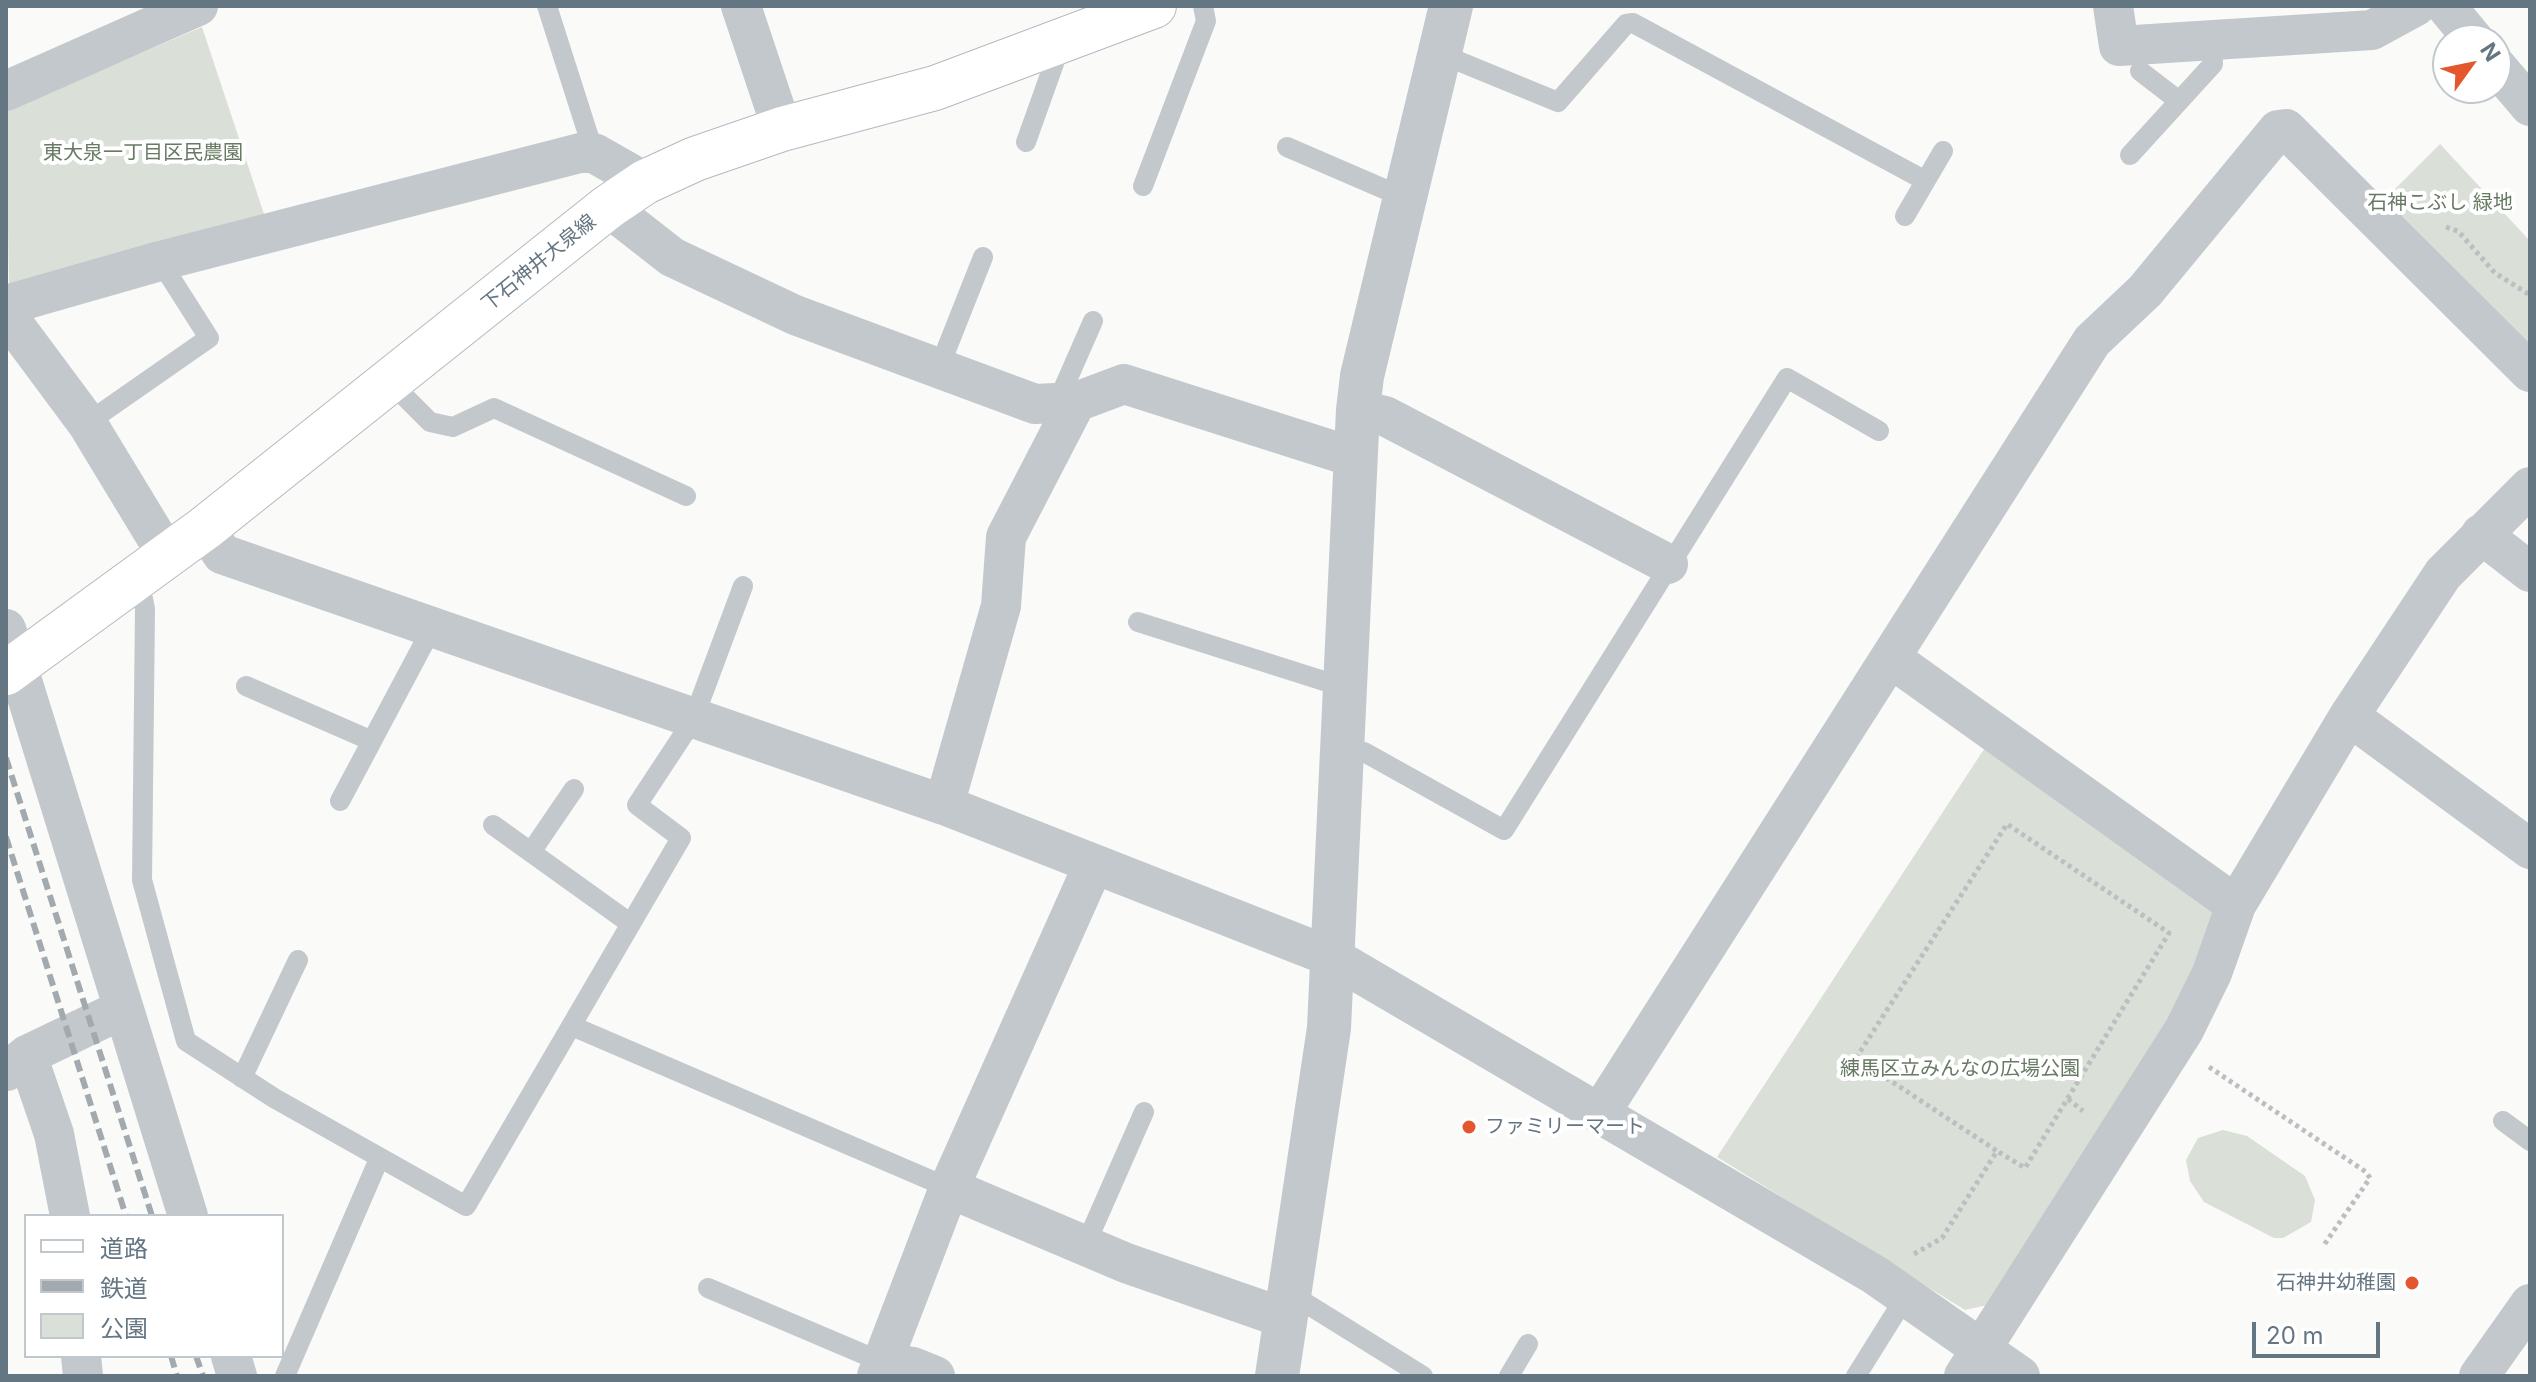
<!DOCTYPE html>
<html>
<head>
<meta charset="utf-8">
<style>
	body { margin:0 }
	#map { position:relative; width:2536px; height:1382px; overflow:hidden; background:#fafaf8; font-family:Inter,"Noto Sans JP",sans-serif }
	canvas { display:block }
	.frame { position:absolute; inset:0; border:8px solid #657683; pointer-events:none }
	.legend { position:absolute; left:24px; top:1214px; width:260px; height:144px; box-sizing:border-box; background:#fff; border:2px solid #c1c8cd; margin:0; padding:10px 14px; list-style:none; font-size:24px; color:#657683 }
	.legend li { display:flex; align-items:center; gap:16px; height:40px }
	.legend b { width:40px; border:2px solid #c1c8cd }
	.north { position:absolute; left:2432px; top:24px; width:80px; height:80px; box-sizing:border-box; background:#fff; border:2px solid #c1c8cd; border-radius:50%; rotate:57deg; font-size:22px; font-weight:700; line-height:32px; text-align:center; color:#657683 }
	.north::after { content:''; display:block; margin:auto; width:28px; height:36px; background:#e4572e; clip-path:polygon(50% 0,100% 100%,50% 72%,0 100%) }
	.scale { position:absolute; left:2252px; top:1322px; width:128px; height:36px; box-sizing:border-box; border:4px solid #657683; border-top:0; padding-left:10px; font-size:24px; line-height:28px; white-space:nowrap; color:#657683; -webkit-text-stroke:6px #fff; paint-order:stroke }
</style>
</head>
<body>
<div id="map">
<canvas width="2536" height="1382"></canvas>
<div class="frame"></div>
<ul class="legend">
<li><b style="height:10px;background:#fff"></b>道路</li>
<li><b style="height:10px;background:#a2aab0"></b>鉄道</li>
<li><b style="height:22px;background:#dadfd7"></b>公園</li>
</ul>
<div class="north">N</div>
<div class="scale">20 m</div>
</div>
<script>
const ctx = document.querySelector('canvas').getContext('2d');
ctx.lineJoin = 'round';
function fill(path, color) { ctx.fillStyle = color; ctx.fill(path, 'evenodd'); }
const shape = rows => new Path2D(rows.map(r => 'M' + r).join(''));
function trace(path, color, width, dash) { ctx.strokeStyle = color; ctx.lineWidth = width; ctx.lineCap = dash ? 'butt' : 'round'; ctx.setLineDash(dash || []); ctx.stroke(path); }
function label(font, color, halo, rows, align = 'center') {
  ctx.font = font + ' Inter,"Noto Sans JP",sans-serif'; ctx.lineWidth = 8; ctx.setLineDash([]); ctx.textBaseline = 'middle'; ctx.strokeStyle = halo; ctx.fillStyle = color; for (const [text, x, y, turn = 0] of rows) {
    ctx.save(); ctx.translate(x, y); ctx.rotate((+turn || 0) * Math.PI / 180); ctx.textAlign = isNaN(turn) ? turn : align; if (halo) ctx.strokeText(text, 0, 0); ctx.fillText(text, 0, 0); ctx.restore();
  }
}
fill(shape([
	[202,27,265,217,9,286,6,111],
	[2440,144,2530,241,2530,352,2381,203],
	[1990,740,2217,901,2173,1025,1992,1304,1965,1310,1717,1157],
	[2223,1130,2247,1136,2305,1176,2315,1200,2311,1222,2283,1238,2274,1238,2204,1202,2190,1181,2186,1160,2198,1138]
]), '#dadfd7');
const secondary = shape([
	[6,673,205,528,608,207,645,182,695,159,782,129,935,88,1154,6]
]);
trace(secondary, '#b3babf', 46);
trace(shape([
	[2446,227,2458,231,2495,273,2530,295],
	[2209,1067,2366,1172,2370,1178,2324,1245],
	[2068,1099,2083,1111],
	[1914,1254,1942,1238,1997,1151,1856,1058,2007,824,2169,933,2025,1168,1997,1151]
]), '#bbbfc2', 5, [4, 4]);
trace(shape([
	[547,6,594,153],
	[1441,54,1558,102,1626,24,1633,23,1924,180],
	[2140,71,2179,101],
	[1026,142,1061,44],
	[1287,147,1405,198],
	[2130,155,2213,64,2212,39],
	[1143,186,1206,21,1203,6],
	[1905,216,1943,151],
	[939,368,983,257],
	[390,382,430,422,453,427,494,408,686,496],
	[1057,403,1093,321],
	[87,423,209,338,160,261],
	[129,582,143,599,145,609,142,880,186,1041,274,1098,466,1206,681,838,637,805,693,720,743,586],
	[1138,622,1343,687],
	[246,686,372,741],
	[1341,747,1364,752,1504,830,1787,378,1879,431],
	[340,801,432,628],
	[493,825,631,924],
	[531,852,574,789],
	[572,1026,949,1188],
	[242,1078,298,960],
	[2503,1121,2530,1141],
	[1085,1246,1144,1112],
	[708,1288,882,1362],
	[1291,1294,1423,1376],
	[285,1376,379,1159],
	[1509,1376,1528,1344],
	[1856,1376,1906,1296]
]), '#c3c8cc', 20);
trace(shape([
	[741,6,782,129],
	[2113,6,2119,46,2372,30,2416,6],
	[2446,6,2474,40],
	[2496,66,2530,106],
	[6,91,198,6],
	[608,207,672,257,795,315,1035,404,1076,402,1124,384,1353,457],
	[6,305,160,261,580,153,594,153,645,182],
	[6,314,87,423,167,555],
	[1358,410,1385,416,1668,564],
	[205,528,222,554,944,805,1334,958,1875,1275,2020,1376],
	[2481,534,2530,572],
	[6,629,188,1216],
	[1892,659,2236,905],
	[2349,716,2530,849],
	[944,805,1001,606,1006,537,1076,402],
	[27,1055,54,1134,70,1216],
	[7,1071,27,1055,123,1009],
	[1600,1113,2092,341,2145,291,2278,130,2286,129,2530,372],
	[949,1188,1126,1263,1287,1319],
	[81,1356,83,1376],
	[231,1356,237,1376],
	[882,1362,913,1367,935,1376],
	[877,1376,949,1188,1093,866],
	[1964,1376,2184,1030,2212,973,2236,905,2349,716,2443,574,2530,487],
	[2479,1376,2530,1304]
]), '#c3c8cc', 40);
trace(shape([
	[1277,1376,1329,1028,1358,410,1362,376,1451,6]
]), '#c3c8cc', 44);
trace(secondary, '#fff', 44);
trace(shape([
	[6,758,152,1216],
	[6,837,126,1216],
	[171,1356,177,1376],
	[196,1356,203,1376]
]), '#a2aab0', 6, [12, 6]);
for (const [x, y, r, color] of [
	[1469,1127,8,"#e4572e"],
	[2412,1283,8,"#e4572e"]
]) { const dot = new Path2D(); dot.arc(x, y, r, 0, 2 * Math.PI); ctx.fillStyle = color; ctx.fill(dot); trace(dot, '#fff', 3); }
label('20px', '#687a64', '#fff', [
	["東大泉一丁目区民農園",143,153],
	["石神こぶし 緑地",2440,203],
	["練馬区立みんなの広場公園",1960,1069]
]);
label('20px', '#657683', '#fff', [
	["下石神井大泉線",539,263,-39]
]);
label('20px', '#657683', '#fff', [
	["ファミリーマート",1485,1127],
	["石神井幼稚園",2396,1283,"right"]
], 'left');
</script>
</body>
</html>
